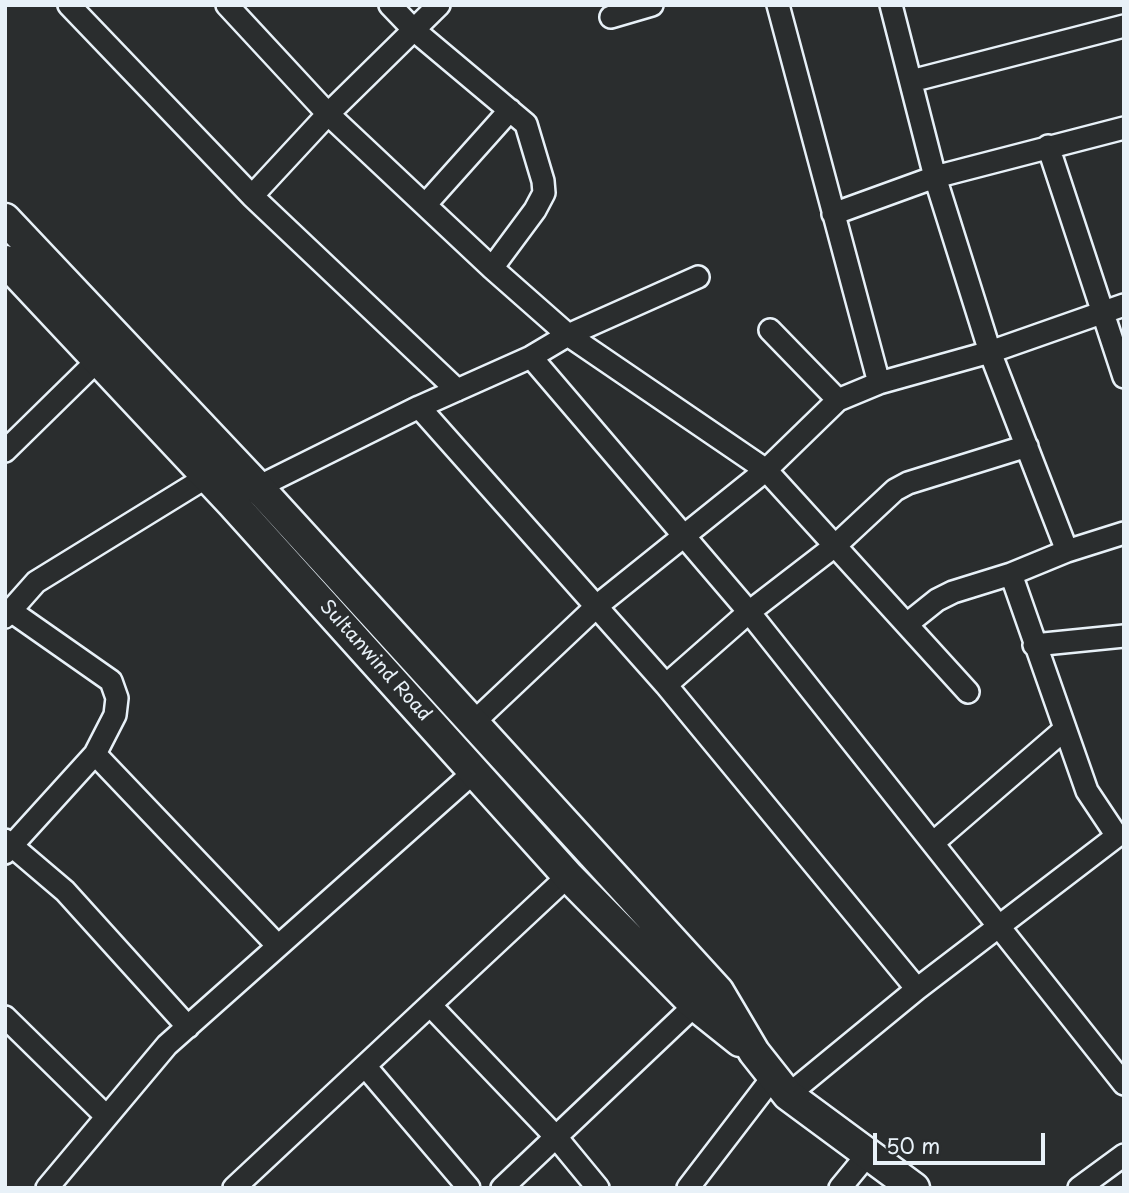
<!DOCTYPE html>
<html>
<head>
<meta charset="utf-8">
<style>
	body { margin:0 }
	#map { position:relative; width:1129px; height:1193px; overflow:hidden; background:#2a2d2e; font-family:"Playpen Sans",sans-serif }
	canvas { display:block }
	.frame { position:absolute; inset:0; border:7px solid #e8f1f8; pointer-events:none }
	.scale { position:absolute; left:873px; top:1133px; width:172px; height:32px; box-sizing:border-box; border:4px solid #e8f1f8; border-top:0; padding-left:9px; font-size:21px; line-height:24px; white-space:nowrap; color:#e8f1f8; -webkit-text-stroke:5px #2a2d2e; paint-order:stroke }
</style>
</head>
<body>
<div id="map">
<canvas width="1129" height="1193"></canvas>
<div class="frame"></div>
<div class="scale">50 m</div>
</div>
<script>
const ctx = document.querySelector('canvas').getContext('2d');
ctx.lineJoin = 'round';
const shape = rows => new Path2D(rows.map(r => 'M' + r).join(''));
function trace(path, color, width, dash) { ctx.strokeStyle = color; ctx.lineWidth = width; ctx.lineCap = dash ? 'butt' : 'round'; ctx.setLineDash(dash || []); ctx.stroke(path); }
function label(font, color, halo, rows, align = 'center') {
  ctx.font = font + ' "Playpen Sans",sans-serif'; ctx.lineWidth = 5; ctx.setLineDash([]); ctx.textBaseline = 'middle'; ctx.strokeStyle = halo; ctx.fillStyle = color; for (const [text, x, y, turn = 0] of rows) {
    ctx.save(); ctx.translate(x, y); ctx.rotate((+turn || 0) * Math.PI / 180); ctx.textAlign = isNaN(turn) ? turn : align; if (halo) ctx.strokeText(text, 0, 0); ctx.fillText(text, 0, 0); ctx.restore();
  }
}
const street = shape([
	[69,5,252,196,457,390],
	[227,5,328,114,492,268,568,335,766,470,838,400,879,383,990,352,1124,305],
	[390,5,414,30,526,124,543,181,544,193,535,210,492,268],
	[778,5,879,383],
	[611,17,652,5],
	[911,81,1124,26],
	[1048,146,1124,377],
	[252,196,328,114,439,5],
	[425,205,510,110],
	[833,214,935,177,891,5],
	[770,330,838,400],
	[531,357,749,612,1124,1084],
	[419,407,666,685,917,989],
	[5,451,106,352],
	[248,492,419,407,531,357,568,335,698,277],
	[1067,551,990,352,935,177,1124,128],
	[5,617,36,582,218,470],
	[907,624,937,600,953,592,1011,574],
	[1034,645,1124,636],
	[666,685,749,612,836,545,895,490,908,483,1027,446],
	[473,723,598,605,766,470,968,692],
	[95,754,278,946],
	[5,840,65,891,188,1027],
	[933,843,1065,729],
	[5,853,95,754,115,715,117,698,111,681,11,611],
	[430,1005,556,1137,598,1188],
	[5,1017,106,1116],
	[365,1066,469,1188],
	[788,1095,917,989,1117,836,1087,791,1011,574,1067,551,1124,533],
	[47,1188,167,1045,474,772],
	[234,1188,568,876],
	[502,1188,695,1005],
	[688,1188,773,1077],
	[840,1188,868,1154],
	[1079,1188,1124,1155]
]);
const secondary = shape([
	[5,219,257,486,718,991,754,1052,788,1095,914,1188],
	[5,261,232,503,568,876,695,1005,740,1041]
]);
trace(street, '#e8f1f8', 26);
trace(secondary, '#e8f1f8', 35);
trace(street, '#2a2d2e', 21);
trace(secondary, '#2a2d2e', 30);
label('19px', '#e8f1f8', '#2a2d2e', [
	["Sultanwind Road",375,661,48]
]);
</script>
</body>
</html>
